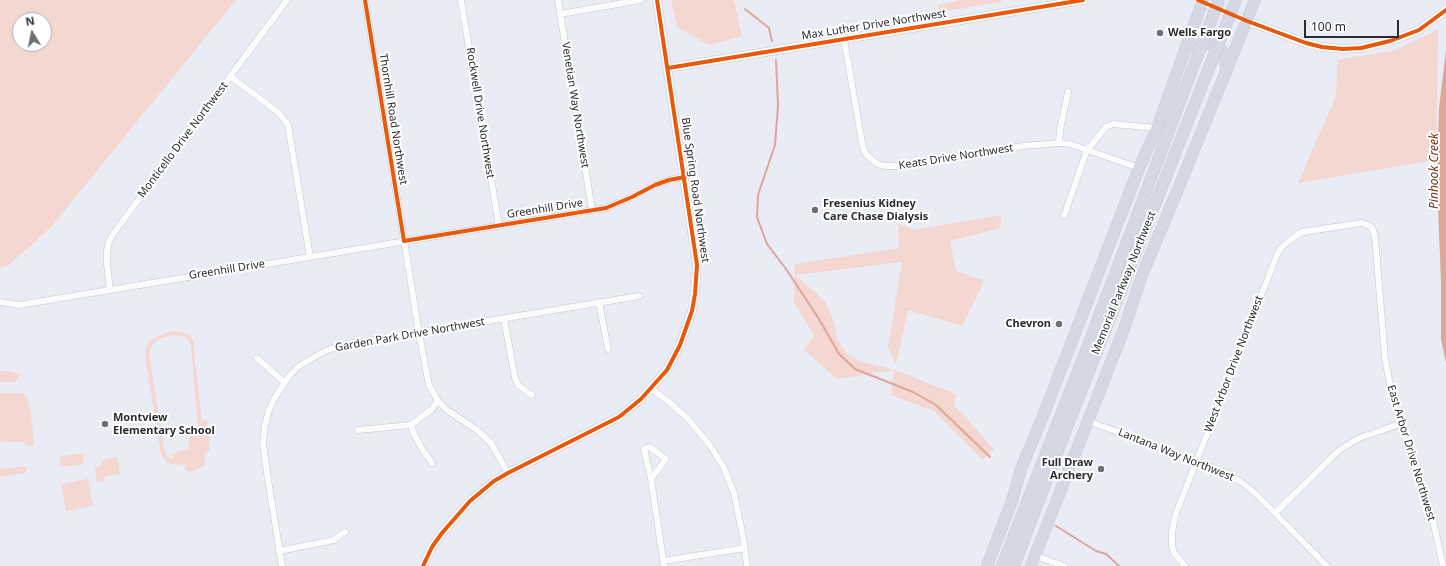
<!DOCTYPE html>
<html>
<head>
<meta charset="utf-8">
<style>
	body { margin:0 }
	#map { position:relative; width:1446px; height:566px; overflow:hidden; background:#e9ecf4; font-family:"Noto Sans",sans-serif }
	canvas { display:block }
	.north { position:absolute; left:12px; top:12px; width:40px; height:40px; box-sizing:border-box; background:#fff; border:1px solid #aaabad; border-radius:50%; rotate:350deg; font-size:11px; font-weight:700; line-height:16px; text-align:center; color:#2a2c31 }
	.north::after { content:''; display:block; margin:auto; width:14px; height:18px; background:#6d6f75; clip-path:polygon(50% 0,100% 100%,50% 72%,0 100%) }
	.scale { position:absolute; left:1304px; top:20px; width:95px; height:18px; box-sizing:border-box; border:2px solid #2a2c31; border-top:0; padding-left:5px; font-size:12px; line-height:14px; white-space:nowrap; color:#2a2c31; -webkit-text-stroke:3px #fff; paint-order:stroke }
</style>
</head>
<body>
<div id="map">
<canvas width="1446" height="566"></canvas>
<div class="north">N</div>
<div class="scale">100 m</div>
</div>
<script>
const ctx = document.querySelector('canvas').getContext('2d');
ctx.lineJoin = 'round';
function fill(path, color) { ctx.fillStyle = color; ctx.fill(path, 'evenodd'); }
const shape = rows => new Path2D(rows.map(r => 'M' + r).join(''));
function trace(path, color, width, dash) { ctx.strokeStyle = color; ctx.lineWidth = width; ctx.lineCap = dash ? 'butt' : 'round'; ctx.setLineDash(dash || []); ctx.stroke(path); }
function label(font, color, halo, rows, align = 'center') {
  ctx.font = font + ' "Noto Sans",sans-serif'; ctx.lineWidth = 4; ctx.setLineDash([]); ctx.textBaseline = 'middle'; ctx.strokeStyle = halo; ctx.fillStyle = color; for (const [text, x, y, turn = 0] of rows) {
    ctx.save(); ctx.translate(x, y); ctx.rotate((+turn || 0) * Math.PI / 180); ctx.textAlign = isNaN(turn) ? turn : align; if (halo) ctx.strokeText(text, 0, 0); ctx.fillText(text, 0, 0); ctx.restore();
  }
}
fill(shape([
	[0,0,236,0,51,227,8,266,0,268],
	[20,20,44,20,44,44,20,44],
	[671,0,734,0,742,36,709,45,677,27],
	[958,0,1001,0,1001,2,939,12,938,5,958,1],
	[1438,30,1436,160,1298,183,1336,96,1337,60,1392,51],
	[1001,215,1000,228,950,241,956,271,984,281,962,326,908,310,896,364,888,347,902,262,795,275,814,291,826,303,834,322,837,339,847,354,862,362,895,370,956,394,954,405,994,449,983,460,934,411,891,395,894,370,837,379,804,350,814,335,794,303,795,264,899,248,898,223,913,230],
	[175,331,188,334,193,340,202,423,207,419,210,449,204,456,205,466,189,472,185,469,185,465,168,463,161,454,145,356,146,347,151,340,164,333],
	[180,335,187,338,191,345,198,426,190,433,188,450,179,451,172,455,173,460,167,456,164,449,149,353,152,345,159,339,168,336],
	[0,371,8,371,20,374,15,382,0,382],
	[0,393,24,393,28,400,31,414,34,446,29,446,24,442,10,442,0,441],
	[83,453,84,464,61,467,59,457],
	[116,457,118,459,120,474,105,476,104,481,97,482,95,468,100,467,101,465,102,462,105,459],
	[27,466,25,473,0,477,0,469],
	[88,479,93,506,66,511,61,484]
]), '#f3d7d0');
fill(shape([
	[1446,50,1446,363,1441,339,1441,282,1437,181,1439,108]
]), '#dca796');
trace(shape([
	[745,9,769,28,772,41],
	[776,60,778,105,775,145,758,195,757,217,767,244,786,269,819,319,839,354,855,369,913,392,936,405,990,457],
	[1056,526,1096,551,1106,554,1119,566]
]), '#dca796', 2);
const street = shape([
	[365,0,419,333,429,385,438,401,447,410,477,430,491,443,508,473],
	[461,0,499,226],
	[558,0,592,210],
	[560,14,641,0],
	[844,39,863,148,866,154,877,164,885,166,897,166,1023,146,1059,143,1070,144,1139,168],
	[230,76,279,113,288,125,310,257],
	[1059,143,1060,130,1068,92],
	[1064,216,1087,150,1106,127,1113,124,1157,128],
	[110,290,107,264,107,251,109,241,113,234,287,0],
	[0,302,19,305,606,208,632,197,655,185,669,180,685,177],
	[599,302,608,349],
	[504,319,515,378,518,385,532,395],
	[257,358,284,382],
	[650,388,669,402,688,419,709,444,723,466,734,493,743,537,747,566],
	[1088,421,1196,461,1228,474,1241,482,1255,493,1327,566],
	[411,425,414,434,424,452,432,463],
	[358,430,411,425,431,410,438,401],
	[651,479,666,459,650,447,644,449,651,479,664,566],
	[1275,513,1333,456,1341,449,1359,438,1400,424],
	[279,551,334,540,345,532],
	[1036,556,1064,566],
	[663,561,745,548],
	[282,566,267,473,263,443,265,425,269,410,274,399,289,376,299,366,325,351,343,345,639,296],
	[1185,566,1174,553,1172,546,1172,533,1175,516,1277,255,1281,248,1289,241,1300,233,1308,231,1362,223,1370,226,1373,230,1375,237,1385,358,1392,395,1409,452,1433,520,1443,566]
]);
const secondary = shape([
	[1198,0,1247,21,1306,43,1322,47,1343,49,1361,48,1390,41,1419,30,1446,10],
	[668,68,1083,0],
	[423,566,432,547,442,533,470,501,494,481,508,473,619,417,641,399,667,370,680,345,692,311,695,294,697,265,657,0]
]);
const highway = shape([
	[1195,48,1207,44,1215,45,1222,51,1225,60,1226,71],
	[987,566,1012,501,1021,469,1043,416,1139,168,1157,128,1203,0],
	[1002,566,1087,348,1198,54],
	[1014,566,1067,427,1211,63],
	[1031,566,1124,329,1142,275,1181,182,1255,0]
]);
trace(street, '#c6c8ce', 7);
trace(secondary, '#c6c8ce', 9);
trace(highway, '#c8cace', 12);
trace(street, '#fcfcfd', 6);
trace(secondary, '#fcfcfd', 8);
trace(highway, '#d3d8e4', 11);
const highwayBridge = shape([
	[1198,54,1219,0],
	[1211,63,1236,0]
]);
trace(highwayBridge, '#c8cace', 12, []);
trace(highwayBridge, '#d3d8e4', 11);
trace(shape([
	[365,0,404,241,606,208,632,197,655,185,669,180,685,177],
	[1198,0,1247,21,1306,43,1322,47,1343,49,1361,48,1390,41,1419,30,1446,10],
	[668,68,1083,0],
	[423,566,432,547,442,533,470,501,494,481,508,473,619,417,641,399,667,370,680,345,692,311,695,294,697,265,657,0]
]), '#e8590c', 4);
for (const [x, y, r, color] of [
	[1160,33,4,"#6d6f75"],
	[815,210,4,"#6d6f75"],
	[1059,324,4,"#6d6f75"],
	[105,424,4,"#6d6f75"],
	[1101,469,4,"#6d6f75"]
]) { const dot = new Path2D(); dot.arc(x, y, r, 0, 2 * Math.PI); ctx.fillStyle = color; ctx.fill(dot); trace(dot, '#fff', 1.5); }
label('11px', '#2a2c31', '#fff', [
	["Max Luther Drive Northwest",874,25,-9],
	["Venetian Way Northwest",575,105,81],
	["Rockwell Drive Northwest",480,113,81],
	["Thornhill Road Northwest",393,119,81],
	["Monticello Drive Northwest",183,140,-53],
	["Keats Drive Northwest",956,157,-9],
	["Blue Spring Road Northwest",695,190,82],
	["Greenhill Drive",545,209,-9],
	["Greenhill Drive",227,270,-9],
	["Memorial Parkway Northwest",1124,283,-68],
	["Garden Park Drive Northwest",410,335,-10],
	["West Arbor Drive Northwest",1234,364,-69],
	["East Arbor Drive Northwest",1411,453,73],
	["Lantana Way Northwest",1176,455,22]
]);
label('bold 11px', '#2a2c31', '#fff', [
	["Wells Fargo",1168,33],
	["Fresenius Kidney",823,204],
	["Care Chase Dialysis",823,217],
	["Chevron",1051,324,"right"],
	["Montview",113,418],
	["Elementary School",113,431],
	["Full Draw",1093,463,"right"],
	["Archery",1093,476,"right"]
], 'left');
label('italic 12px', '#783215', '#fff', [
	["Pinhook Creek",1435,171,-90]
]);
</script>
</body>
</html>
